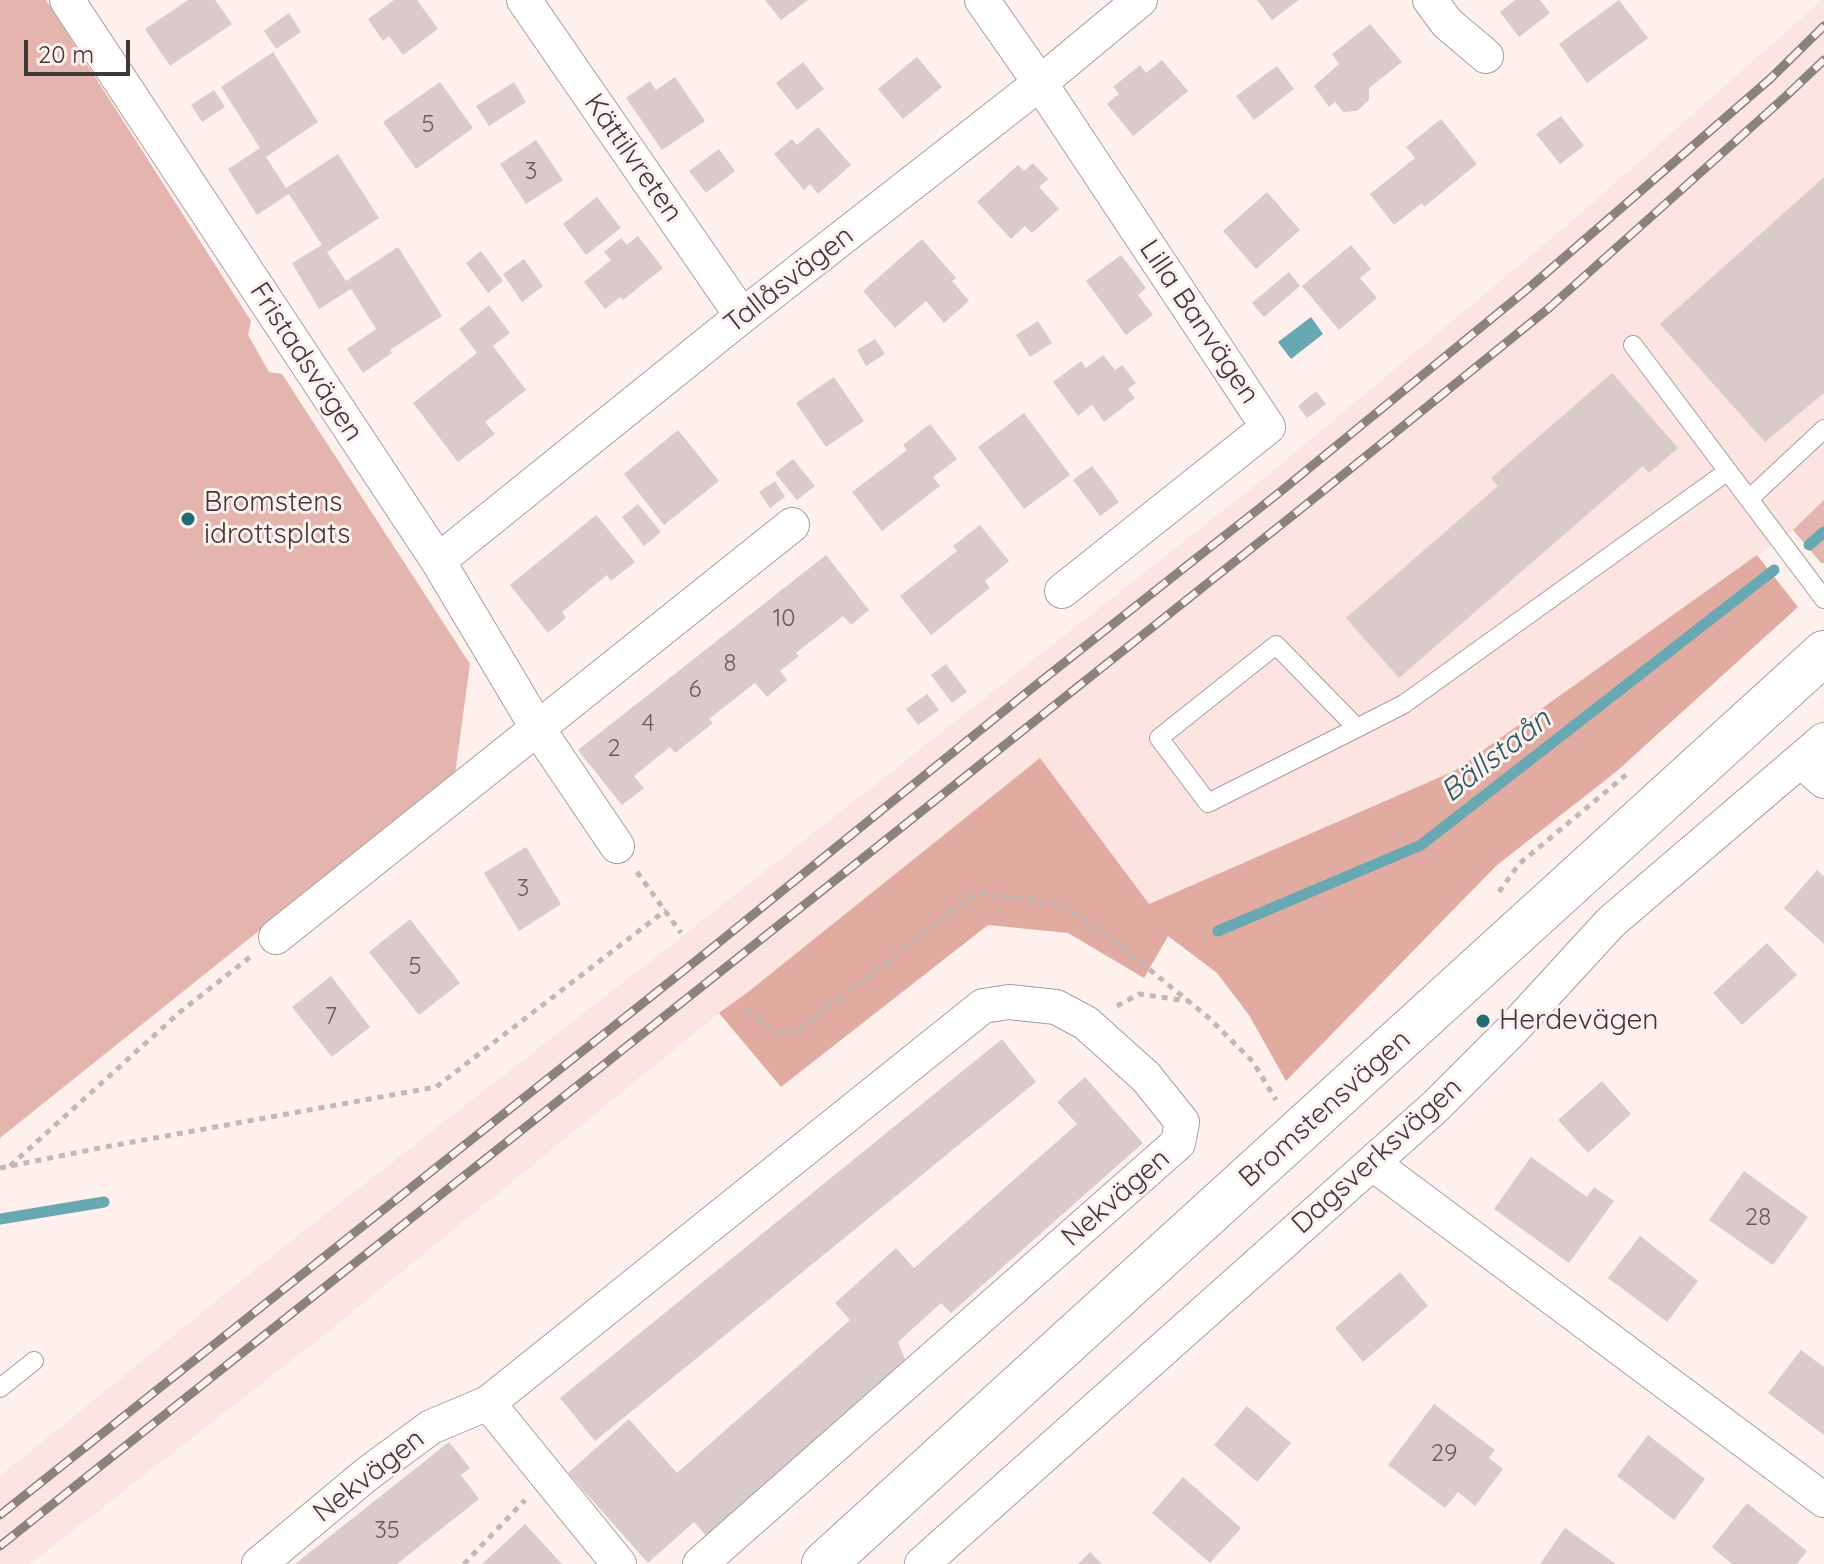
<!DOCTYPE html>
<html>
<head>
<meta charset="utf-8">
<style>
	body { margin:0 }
	#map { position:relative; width:1824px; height:1564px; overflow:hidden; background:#fef0ed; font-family:Quicksand,sans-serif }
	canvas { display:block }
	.scale { position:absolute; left:24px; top:40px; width:106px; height:36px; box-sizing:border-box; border:4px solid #3e3837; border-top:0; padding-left:10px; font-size:24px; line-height:28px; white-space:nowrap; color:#3e3837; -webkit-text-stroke:6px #fef0ed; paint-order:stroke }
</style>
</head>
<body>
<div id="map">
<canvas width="1824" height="1564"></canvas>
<div class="scale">20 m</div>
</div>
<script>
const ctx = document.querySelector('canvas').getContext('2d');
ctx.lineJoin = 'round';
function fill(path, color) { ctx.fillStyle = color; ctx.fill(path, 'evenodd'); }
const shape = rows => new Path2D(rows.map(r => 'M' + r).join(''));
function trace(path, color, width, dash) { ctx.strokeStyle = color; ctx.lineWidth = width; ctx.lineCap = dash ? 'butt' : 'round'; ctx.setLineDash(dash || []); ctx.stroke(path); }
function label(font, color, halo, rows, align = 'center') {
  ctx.font = font + ' Quicksand,sans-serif'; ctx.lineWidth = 6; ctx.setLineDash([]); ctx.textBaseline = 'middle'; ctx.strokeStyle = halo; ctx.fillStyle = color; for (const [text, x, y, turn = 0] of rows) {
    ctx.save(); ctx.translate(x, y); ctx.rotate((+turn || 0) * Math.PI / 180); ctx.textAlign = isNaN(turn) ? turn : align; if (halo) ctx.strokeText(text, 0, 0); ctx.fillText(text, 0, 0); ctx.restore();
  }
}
fill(shape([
	[1822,0,1824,0,1824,500,1793,530,1454,771,1149,904,1040,759,748,992,719,1013,323,1336,30,1564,0,1564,0,1476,267,1260,693,928,1267,476,1572,221]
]), '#fce4e1');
fill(shape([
	[0,0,46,0,251,321,248,335,269,372,282,374,470,664,455,774,0,1138],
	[1824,500,1824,563,1821,563,1793,530]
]), '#e4b5ae');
fill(shape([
	[1757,555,1798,607,1617,771,1496,866,1286,1081,1249,1015,1217,973,1168,936,1144,978,1068,933,988,925,781,1087,719,1013,748,992,1040,758,1149,904,1454,771]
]), '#e2aba2');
fill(shape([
	[1311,317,1323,334,1291,359,1278,342]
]), '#68a8b2');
trace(shape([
	[1809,545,1824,532],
	[1218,931,1421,845,1774,570],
	[0,1219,104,1202]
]), '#68a8b2', 11);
fill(shape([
	[188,0,215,0,232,24,170,66,145,29],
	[394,0,417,0,438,29,403,55,389,36,383,41,368,19],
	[765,0,808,0,781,20],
	[1257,0,1299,0,1272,20],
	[1515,0,1540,0,1550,13,1519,37,1500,12],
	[1619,0,1648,38,1587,83,1559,44],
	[289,13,301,32,276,49,264,31],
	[1370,24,1402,62,1369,88,1369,100,1357,111,1343,112,1335,102,1329,107,1314,86,1339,64,1332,54],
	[273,52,318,122,266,157,286,188,338,154,379,218,327,252,346,281,398,247,442,316,390,350,392,353,363,373,347,349,376,329,351,289,319,309,292,263,322,245,289,194,257,215,228,169,260,148,221,87],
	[917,57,942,87,903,119,878,89],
	[1162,60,1188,91,1133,136,1107,104,1119,94,1113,87,1140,65,1146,73],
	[803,62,824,89,797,110,776,83],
	[1277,66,1294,89,1254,120,1236,96],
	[675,77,705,121,662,150,626,98,650,81,656,90],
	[440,82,473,128,416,169,383,122],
	[514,82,526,102,489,126,476,106],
	[214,90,225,107,202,122,191,105],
	[1561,116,1584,146,1560,164,1536,134],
	[1441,119,1477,164,1424,207,1422,203,1394,225,1370,194,1415,158,1406,147],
	[818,127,851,165,818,194,810,184,804,190,774,154,792,139,797,145],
	[536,140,563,180,526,204,500,164],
	[719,149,735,171,706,193,689,171],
	[1033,163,1048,179,1039,187,1059,209,1032,233,1025,226,1011,239,977,202,1018,165,1024,171],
	[1824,177,1824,393,1765,442,1660,324],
	[1267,192,1300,230,1256,269,1223,231],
	[597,197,621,228,586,255,563,224],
	[638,236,663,268,623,300,620,297,605,309,584,282,611,260,604,252,621,238,627,245],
	[922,239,956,278,952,281,969,301,944,323,926,301,895,328,863,291],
	[1351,245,1371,269,1360,278,1377,298,1339,330,1302,286],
	[481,251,503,281,488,293,466,263],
	[1121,255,1146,288,1138,295,1153,315,1126,335,1086,281],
	[524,259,543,286,522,302,503,274],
	[1289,272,1300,286,1264,317,1252,303],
	[489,305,510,333,493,346,526,390,485,422,495,434,458,462,413,403,477,353,459,329],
	[1038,321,1052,343,1030,357,1016,335],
	[875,339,885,354,866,366,857,350],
	[1103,355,1115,370,1122,365,1136,383,1128,389,1135,398,1104,422,1092,405,1078,416,1053,382,1081,361,1086,368],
	[1612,373,1678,448,1649,473,1643,466,1399,678,1346,618,1498,486,1491,478],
	[834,377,864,421,826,447,796,403],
	[1316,391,1326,404,1307,418,1298,406],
	[1024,413,1070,475,1024,509,978,447],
	[930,424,957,459,933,477,940,486,882,531,852,492,907,450,903,445],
	[678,430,719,481,664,525,624,474],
	[793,459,815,486,797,500,775,473],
	[1092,466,1119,502,1100,516,1073,480],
	[775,481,785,497,770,508,759,492],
	[638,504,661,532,644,546,622,517],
	[596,515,635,562,611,581,607,575,562,612,566,618,548,633,510,585],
	[980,525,1009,561,985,581,990,588,931,635,900,596,957,551,953,546],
	[826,555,869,610,851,625,843,616,796,653,799,656,780,671,787,680,767,697,755,683,709,719,713,723,675,753,670,747,634,776,644,788,622,805,578,750],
	[946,664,967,692,952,703,931,675],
	[927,694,939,710,918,725,906,709],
	[526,847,561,904,519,931,484,873],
	[1817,870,1824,876,1824,944,1784,908],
	[410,919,460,983,419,1015,369,952],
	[1767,943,1797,975,1742,1025,1713,993],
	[331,976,370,1027,332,1057,292,1007],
	[1002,1039,1036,1082,595,1441,560,1398],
	[1085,1077,1143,1143,951,1313,941,1303,898,1342,907,1364,709,1539,694,1522,648,1563,568,1473,629,1419,677,1473,850,1320,835,1303,896,1248,914,1268,1077,1124,1057,1102],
	[1602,1081,1631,1114,1588,1153,1558,1120],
	[1531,1157,1587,1197,1594,1187,1614,1201,1569,1263,1494,1209],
	[1744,1171,1808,1217,1773,1265,1709,1220],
	[1640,1236,1698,1281,1667,1322,1608,1278],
	[1400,1272,1428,1306,1363,1362,1335,1328],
	[1801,1350,1824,1367,1824,1435,1768,1393],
	[1434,1404,1495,1450,1489,1458,1503,1469,1475,1506,1458,1492,1445,1508,1388,1465],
	[1247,1406,1291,1443,1257,1482,1214,1445],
	[1648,1435,1705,1479,1674,1520,1617,1476],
	[449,1442,470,1468,461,1475,479,1499,397,1564,295,1564],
	[1183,1477,1241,1528,1210,1563,1152,1513],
	[1747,1503,1807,1551,1797,1564,1732,1564,1712,1547],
	[525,1524,562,1564,482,1564],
	[1565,1528,1616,1564,1540,1564],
	[1090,1552,1102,1564,1078,1564]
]), '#d9cbc9');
const service = shape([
	[1633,345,1824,599],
	[1749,499,1824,429],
	[1357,728,1276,645,1159,738,1208,803,1357,728,1404,704,1728,471],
	[0,1388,34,1361]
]);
const minor = shape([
	[67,0,438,561,538,729,617,846],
	[524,0,742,316],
	[982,0,1040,83,1268,427,1062,591],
	[1430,0,1447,23,1486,56],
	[438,561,742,316,1040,83,1140,0],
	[1801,761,1824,781],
	[276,937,792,525],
	[1372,1163,1824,1500],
	[259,1564,367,1474,431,1427,488,1403],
	[619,1564,488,1403,983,1006,1009,1002,1056,1007,1086,1023,1146,1077,1182,1122,1178,1143,700,1564],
	[922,1564,1436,1106,1511,1031,1611,922,1824,740]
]);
const tertiary = shape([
	[824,1564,1824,653]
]);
trace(service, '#aa9d9b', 20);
trace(minor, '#aa9d9b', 36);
trace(tertiary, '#aa9d9b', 46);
trace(shape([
	[637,872,681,933],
	[1499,892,1519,864,1626,775],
	[1117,1006,1139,994,1188,1001],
	[747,1009,775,1032,796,1031,976,893,1061,904,1117,943,1209,1018,1253,1062,1276,1100],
	[10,1166,180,1012,250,957],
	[0,1168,105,1147,436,1087,666,910],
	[464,1564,525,1500]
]), '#c3b7b5', 5, [6, 6]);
trace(service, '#fff', 18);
trace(minor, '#fff', 34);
trace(tertiary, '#fff', 44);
const rail = shape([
	[0,1515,707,952,1031,689,1280,492,1530,287,1770,79,1824,26],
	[0,1546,1297,512,1549,308,1785,97,1824,60]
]);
trace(rail, '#8b8280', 9);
trace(rail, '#fef0ed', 6, [18]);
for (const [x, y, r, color] of [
	[188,519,8,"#216b76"],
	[1483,1021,8,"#216b76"]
]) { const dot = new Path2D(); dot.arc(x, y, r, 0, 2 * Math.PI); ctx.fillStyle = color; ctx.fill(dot); trace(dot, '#fef0ed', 3); }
label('24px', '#655d5c', null, [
	["5",428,125],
	["3",531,172],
	["10",784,619],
	["8",730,664],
	["6",695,690],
	["4",648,724],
	["2",614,749],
	["3",523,889],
	["5",415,967],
	["7",331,1017],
	["28",1758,1218],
	["29",1444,1454],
	["35",387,1531]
]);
label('28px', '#3e3837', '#fef0ed', [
	["Kättilvreten",633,158,55],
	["Tallåsvägen",789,280,-38],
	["Lilla Banvägen",1199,322,56],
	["Fristadsvägen",306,362,57],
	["Bromstensvägen",1325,1109,-42],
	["Dagsverksvägen",1377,1156,-42],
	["Nekvägen",1116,1198,-41],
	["Nekvägen",369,1476,-38]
]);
label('28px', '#3e3837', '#fef0ed', [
	["Bromstens",204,503],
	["idrottsplats",204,535],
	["Herdevägen",1499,1021]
], 'left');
label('italic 30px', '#255b64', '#fef0ed', [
	["Bällstaån",1496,756,-38]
]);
</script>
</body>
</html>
